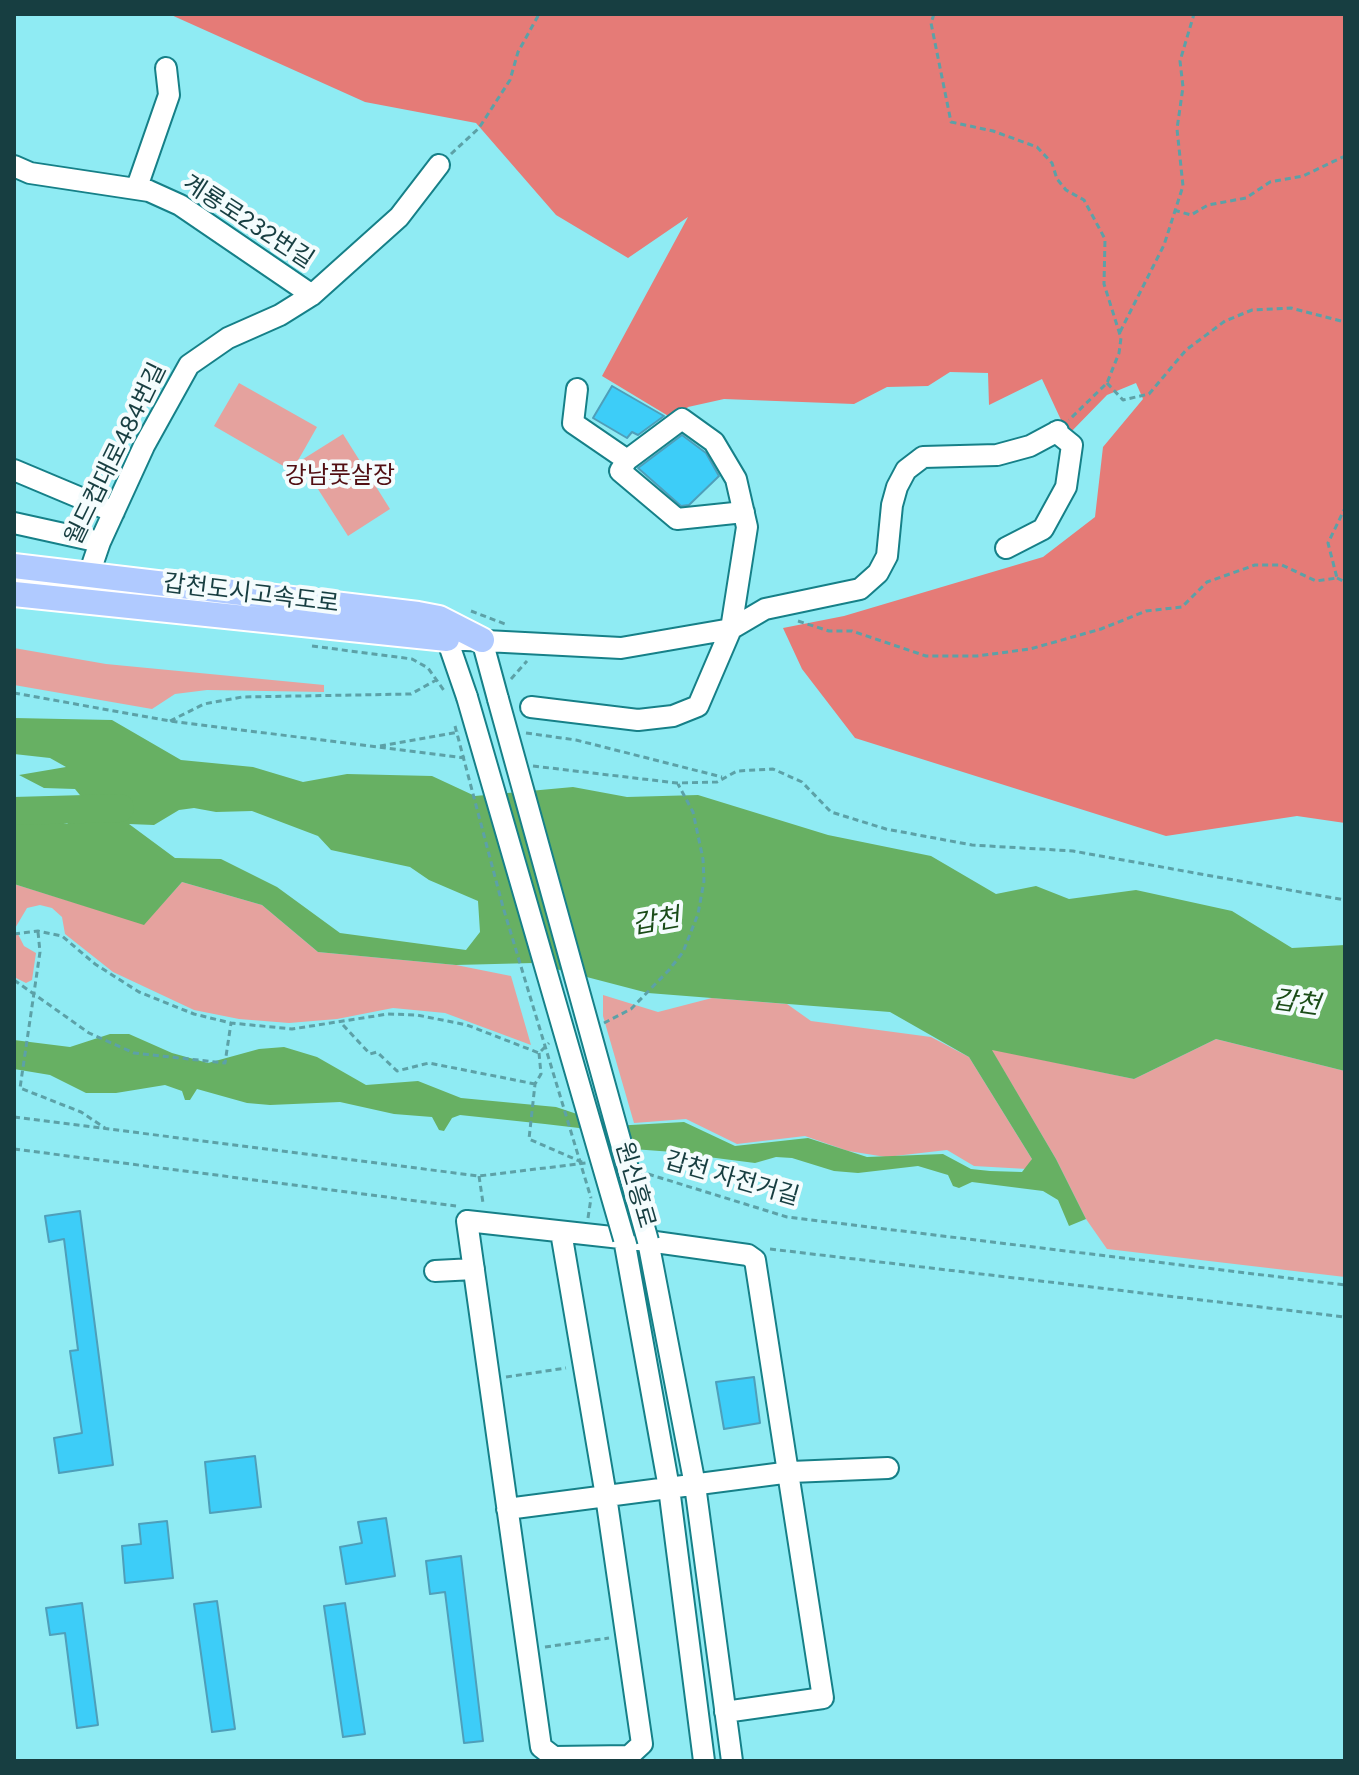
<!DOCTYPE html>
<html>
<head>
<meta charset="utf-8">
<style>
	body { margin:0 }
	#map { position:relative; width:1359px; height:1775px; overflow:hidden; background:#8febf3; font-family:Figtree,sans-serif }
	canvas { display:block }
	.frame { position:absolute; inset:0; border:16px solid #173e41; pointer-events:none }
</style>
</head>
<body>
<div id="map">
<canvas width="1359" height="1775"></canvas>
<div class="frame"></div>
</div>
<script>
const ctx = document.querySelector('canvas').getContext('2d');
ctx.lineJoin = 'round';
function fill(path, color) { ctx.fillStyle = color; ctx.fill(path, 'evenodd'); }
const shape = rows => new Path2D(rows.map(r => 'M' + r).join(''));
function trace(path, color, width, dash) { ctx.strokeStyle = color; ctx.lineWidth = width; ctx.lineCap = dash ? 'butt' : 'round'; ctx.setLineDash(dash || []); ctx.stroke(path); }
function label(font, color, halo, rows, align = 'center') {
  ctx.font = font + ' Figtree,"Noto Sans KR",sans-serif'; ctx.lineWidth = 8; ctx.setLineDash([]); ctx.textBaseline = 'middle'; ctx.strokeStyle = halo; ctx.fillStyle = color; for (const [text, x, y, turn = 0] of rows) {
    ctx.save(); ctx.translate(x, y); ctx.rotate((+turn || 0) * Math.PI / 180); ctx.textAlign = isNaN(turn) ? turn : align; if (halo) ctx.strokeText(text, 0, 0); ctx.fillText(text, 0, 0); ctx.restore();
  }
}
fill(shape([
	[239,383,317,427,292,471,214,426],
	[343,434,390,509,348,536,300,461],
	[14,648,106,664,324,685,324,692,207,690,175,694,152,709,14,685],
	[182,882,262,905,318,952,456,965,511,976,531,1045,445,1013,393,1008,337,1019,289,1023,239,1019,194,1010,113,972,65,934,62,917,52,908,40,905,27,908,14,930,14,884,144,924],
	[18,934,24,946,36,953,32,980,26,983,14,977,14,937],
	[603,995,658,1012,712,998,787,1004,811,1021,931,1037,969,1057,1032,1159,1027,1169,974,1166,947,1150,886,1157,848,1151,805,1136,737,1144,686,1119,634,1123,603,1016],
	[1216,1039,1345,1071,1345,1277,1107,1249,1086,1219,1056,1159,991,1049,1134,1079]
]), '#e5a29e');
fill(shape([
	[169,14,1345,14,1345,823,1297,816,1166,836,855,738,802,669,783,628,844,616,1043,557,1095,517,1103,447,1143,399,1136,383,1107,395,1068,435,1042,379,989,405,988,373,950,372,928,386,887,387,854,404,724,399,688,407,675,420,602,376,688,217,628,258,556,215,476,123,365,102]
]), '#e57b77');
fill(shape([
	[14,718,112,720,181,760,253,767,303,782,347,774,432,776,475,796,573,787,627,797,698,795,828,835,931,856,996,894,1036,886,1069,899,1136,890,1232,911,1292,948,1345,945,1345,1071,1216,1039,1134,1079,992,1050,1056,1159,1086,1219,1069,1226,1058,1200,1043,1191,972,1182,959,1188,953,1186,948,1175,918,1166,858,1173,834,1171,792,1158,776,1157,755,1163,708,1157,703,1160,701,1171,696,1171,693,1156,687,1153,619,1148,579,1128,545,1124,460,1115,452,1118,444,1131,439,1130,432,1117,394,1114,340,1102,270,1105,247,1103,197,1089,190,1100,185,1100,182,1091,165,1085,116,1093,86,1093,50,1075,14,1069,14,1040,70,1047,110,1034,129,1034,172,1053,208,1063,259,1049,284,1047,317,1057,366,1085,418,1081,461,1098,556,1107,613,1126,684,1122,735,1146,808,1138,867,1157,943,1154,971,1169,990,1171,1022,1172,1032,1159,969,1057,890,1012,648,993,533,963,456,965,318,952,262,905,182,882,144,925,14,884,14,821,42,817,67,824,88,805,75,789,44,788,19,775,66,767,50,758,14,754],
	[194,808,216,812,252,811,318,836,331,850,410,867,429,880,478,901,480,932,466,950,340,933,277,887,221,859,175,858,129,824,154,825,179,810]
]), '#67b063');
trace(shape([
	[14,811,120,808]
]), '#67b063', 28);
const building = shape([
	[612,386,664,416,638,435,632,432,627,438,593,418,612,386],
	[682,435,706,453,719,476,689,505,681,506,638,468,682,435],
	[80,1211,113,1465,59,1473,54,1438,82,1433,70,1351,78,1350,64,1239,49,1242,45,1216,80,1211],
	[754,1377,760,1423,724,1429,716,1382,754,1377],
	[255,1456,261,1507,210,1513,205,1462,255,1456],
	[386,1518,395,1576,346,1584,340,1547,362,1543,358,1522,386,1518],
	[167,1521,173,1578,125,1583,122,1546,141,1544,139,1524,167,1521],
	[461,1556,483,1741,464,1743,445,1592,430,1594,426,1561,461,1556],
	[217,1601,235,1729,212,1732,194,1604,217,1601],
	[82,1603,98,1725,77,1728,65,1633,50,1635,46,1608,82,1603],
	[345,1603,365,1734,343,1737,324,1606,345,1603]
]);
fill(building, '#3dcdf8');
trace(building, '#4e9fba', 2);
const minor = shape([
	[14,166,30,173,149,191,180,205,312,295],
	[137,187,169,95,166,68],
	[627,460,620,471,677,519,744,512],
	[14,470,114,512],
	[14,523,100,542],
	[1006,548,1043,529,1066,487,1072,445,1056,432],
	[84,589,100,542,144,446,189,365,228,338,280,315,312,295,399,217,439,165],
	[482,640,498,699],
	[467,697,447,639,621,648,731,629,747,527,736,479,714,442,682,419,627,460,573,423,577,389],
	[531,707,638,720,673,716,698,706,731,629,765,609,860,589,878,573,887,556,892,505,897,487,906,470,923,457,997,455,1030,446,1058,431],
	[561,1232,606,1496,642,1744,629,1756,554,1757,541,1747,467,1221,648,1241,748,1255,755,1260,823,1698,725,1712],
	[624,1239,669,1488,704,1761],
	[648,1241,695,1485,732,1761],
	[435,1271,474,1269],
	[507,1509,791,1472,888,1468]
]);
const major = shape([
	[14,566,418,614,439,618,482,640],
	[14,594,447,639]
]);
trace(minor, '#168088', 24);
trace(major, '#fff', 28);
trace(shape([
	[934,14,931,23,951,122,993,131,1037,147,1052,163,1057,179,1066,190,1084,200,1105,239,1104,284,1121,338,1119,353,1107,383,1069,420],
	[451,154,479,128,510,80,518,52,539,14],
	[1174,210,1191,215,1208,205,1246,198,1270,182,1303,176,1345,156],
	[1120,332,1164,245,1183,186,1177,129,1183,87,1180,61,1194,14],
	[1107,383,1123,400,1149,394,1186,350,1225,321,1252,310,1291,308,1345,322],
	[1337,578,1345,582],
	[471,611,505,624],
	[798,621,829,631,852,631,926,656,977,656,1030,649,1101,629,1146,611,1182,607,1207,582,1255,565,1282,565,1316,581,1337,578,1328,543,1345,508],
	[312,646,412,659,428,668,445,692],
	[511,679,527,661],
	[14,693,170,721,465,758],
	[170,721,204,704,242,697,411,694,438,679],
	[526,733,576,740,722,777],
	[380,746,459,732],
	[533,766,677,783,717,782,737,771,773,769,802,782,831,812,886,829,972,845,1073,851,1345,900],
	[38,932,40,952,20,1088,81,1112,105,1128],
	[14,934,38,931,62,936,95,964,139,992,194,1014,231,1023,292,1029,388,1014,417,1015,467,1025,539,1053,549,1043],
	[14,980,89,1033,134,1053,225,1063,231,1023],
	[604,1023,631,1009,669,970,683,952,698,914,704,881,703,859,693,812,678,784],
	[343,1025,370,1054,377,1052,397,1071,429,1063,535,1084],
	[539,1053,541,1074,535,1084,529,1139,584,1163],
	[14,1117,479,1176,586,1163],
	[14,1149,456,1206],
	[648,1174,787,1217,1345,1285],
	[479,1176,483,1203],
	[588,1218,591,1198],
	[770,1249,1345,1317],
	[506,1377,566,1368],
	[545,1647,609,1638]
]), '#5ca1a7', 3, [6, 4]);
trace(minor, '#fff', 20);
trace(major, '#b0caff', 24);
const minorBridge = shape([
	[467,697,624,1239],
	[498,699,648,1241]
]);
trace(minorBridge, '#168088', 24, []);
trace(shape([
	[455,726,503,907,591,1198]
]), '#5ca1a7', 3, [6, 4]);
trace(minorBridge, '#fff', 20);
label('24px', '#173e41', '#f4fcfd', [
	["계룡로232번길",248,222,33],
	["월드컵대로484번길",116,454,-64],
	["갑천도시고속도로",251,594,7],
	["갑천 자전거길",732,1179,16],
	["원신흥로",635,1185,74]
]);
label('24px', '#510e12', '#f4fcfd', [
	["강남풋살장",340,476]
]);
label('italic 26px', '#1a4c18', '#f4fcfd', [
	["갑천",656,922,-10],
	["갑천",1296,1003,8]
]);
</script>
</body>
</html>
